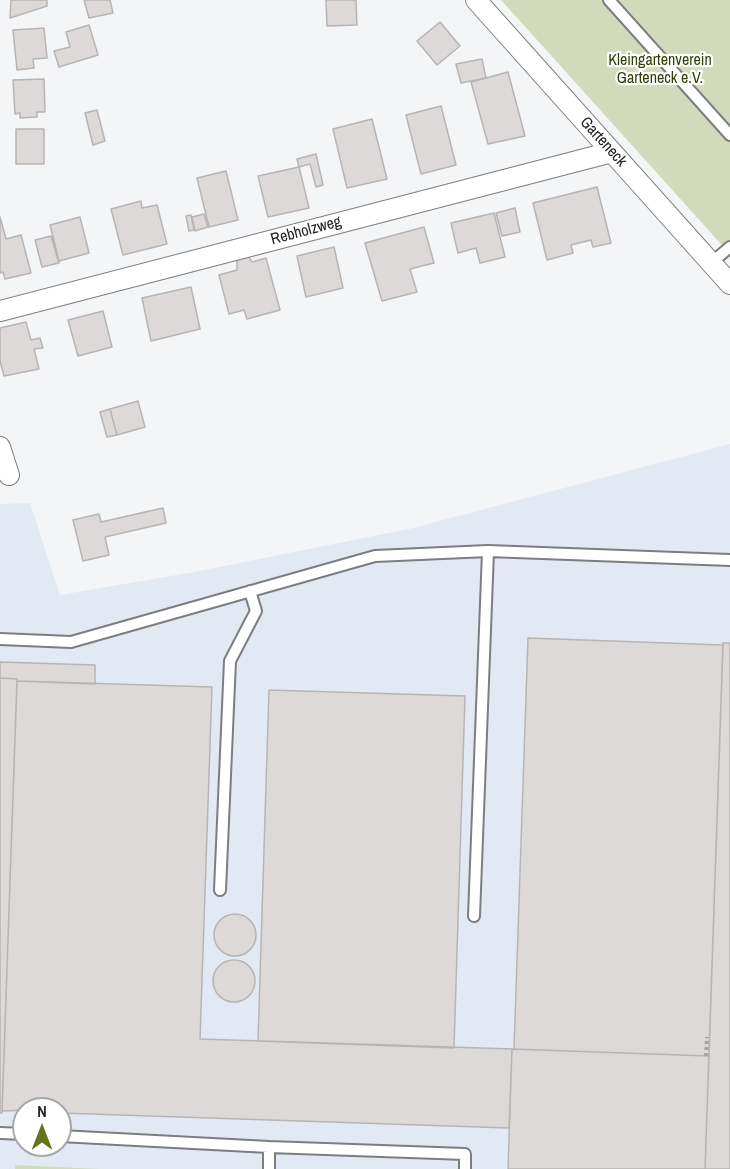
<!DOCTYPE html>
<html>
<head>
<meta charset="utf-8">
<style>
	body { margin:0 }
	#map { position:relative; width:730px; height:1169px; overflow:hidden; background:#f3f5f7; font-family:"Archivo Narrow",sans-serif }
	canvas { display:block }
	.north { position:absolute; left:12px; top:1097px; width:60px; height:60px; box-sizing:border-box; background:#fff; border:2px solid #a7a7a7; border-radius:50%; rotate:0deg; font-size:16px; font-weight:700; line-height:24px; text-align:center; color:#232424 }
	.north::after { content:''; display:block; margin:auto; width:21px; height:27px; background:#65731f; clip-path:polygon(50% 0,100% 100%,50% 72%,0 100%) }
</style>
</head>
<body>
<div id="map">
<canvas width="730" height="1169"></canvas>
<div class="north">N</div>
</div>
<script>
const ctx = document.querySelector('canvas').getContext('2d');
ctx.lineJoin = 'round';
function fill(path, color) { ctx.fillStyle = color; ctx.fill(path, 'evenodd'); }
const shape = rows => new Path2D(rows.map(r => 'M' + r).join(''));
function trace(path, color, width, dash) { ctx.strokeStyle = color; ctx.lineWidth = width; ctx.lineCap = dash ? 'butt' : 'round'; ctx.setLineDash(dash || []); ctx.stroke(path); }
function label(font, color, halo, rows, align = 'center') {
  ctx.font = font + ' "Archivo Narrow",sans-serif'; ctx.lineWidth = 4.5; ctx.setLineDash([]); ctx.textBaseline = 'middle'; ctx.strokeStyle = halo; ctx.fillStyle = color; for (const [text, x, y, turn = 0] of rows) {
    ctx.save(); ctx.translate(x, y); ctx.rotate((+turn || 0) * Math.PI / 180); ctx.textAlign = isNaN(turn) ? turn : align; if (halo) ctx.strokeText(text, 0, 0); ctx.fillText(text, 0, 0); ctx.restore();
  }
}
fill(shape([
	[730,444,730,1169,0,1169,0,504,30,503,60,595,200,571,413,528],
	[24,1109,60,1109,60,1145,24,1145]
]), '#e3e9f2');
fill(shape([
	[501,0,730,0,730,254],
	[15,1165,100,1169,15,1169]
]), '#d1dbbc');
const building = shape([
	[11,0,47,0,47,6,10,18,11,0],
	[84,0,110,0,113,13,89,18,84,0],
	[326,0,356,0,357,25,327,26,326,0],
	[440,22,460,46,437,65,417,41,440,22],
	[89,25,98,55,59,67,54,51,70,47,66,32,89,25],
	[44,28,47,58,33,59,34,68,17,70,13,30,44,28],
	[482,59,486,78,461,83,456,64,482,59],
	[508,72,525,136,488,144,471,82,508,72],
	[44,79,45,112,37,112,37,117,20,118,20,113,15,114,13,80,44,79],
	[441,106,456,165,421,174,406,115,441,106],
	[97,110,105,141,93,145,85,113,97,110],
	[372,119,387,179,347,188,333,129,372,119],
	[16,129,44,129,44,164,16,164,16,129],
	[316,154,323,185,316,187,310,164,299,167,297,159,316,154],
	[299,167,309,208,268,217,258,176,299,167],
	[226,171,238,220,209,227,197,178,226,171],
	[597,187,611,243,593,247,591,240,571,245,573,253,547,260,533,203,597,187],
	[141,201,142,208,157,205,167,244,123,255,111,209,141,201],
	[515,208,520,232,502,236,496,213,515,208],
	[494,213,505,257,480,263,476,248,458,253,451,223,494,213],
	[204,214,208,227,195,231,192,217,204,214],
	[191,215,194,230,189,231,186,216,191,215],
	[0,217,6,239,21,235,31,273,5,279,3,272,0,273,0,217],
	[80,217,89,253,59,261,50,225,80,217],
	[424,227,434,263,410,269,417,292,382,301,365,243,424,227],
	[51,236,59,263,42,267,35,240,51,236],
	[334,247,343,288,306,297,297,256,334,247],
	[248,256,252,262,266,258,280,310,247,319,244,310,229,314,219,275,237,270,237,259,248,256],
	[191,287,200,329,151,341,142,298,191,287],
	[103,311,112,347,78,356,68,320,103,311],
	[26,322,31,340,40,338,43,348,34,349,39,369,4,376,0,361,0,328,26,322],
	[138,401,145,427,117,435,110,409,138,401],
	[110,409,117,435,107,437,100,412,110,409],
	[163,508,166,523,105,537,109,555,83,561,73,520,99,514,101,522,163,508],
	[528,638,723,645,709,1056,512,1049,514,1049,528,638],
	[723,643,730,643,730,1169,705,1169,723,643],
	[0,662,95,665,95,684,17,681,17,679,0,678,0,662],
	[0,678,17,679,2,1113,0,1113,0,678],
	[17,681,212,687,200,1039,512,1049,509,1128,60,1113,60,1109,2,1111,17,681],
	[269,690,465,696,454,1048,258,1041,269,690],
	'214 935a21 21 0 1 1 42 0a21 21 0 1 1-42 0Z',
	'213 981a21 21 0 1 1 42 0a21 21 0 1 1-42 0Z',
	[512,1049,709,1056,705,1169,508,1169,512,1049]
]);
fill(building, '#dcd9d8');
trace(building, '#b7b4b3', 1.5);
const lane = shape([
	[609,0,730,135],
	[711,263,730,247],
	[488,551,730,560],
	[0,639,71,642,375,556,488,551,474,916],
	[220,890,230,661,256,611,250,591],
	[0,1133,24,1134],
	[60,1136,269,1147],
	[269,1169,269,1147,465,1154,465,1169]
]);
const street = shape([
	[476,0,730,284],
	[0,311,612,152],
	[0,447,9,475]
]);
trace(lane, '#7c7d7f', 14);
trace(street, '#7c7d7f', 22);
trace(shape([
	[706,1056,707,1037]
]), '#a1a3a4', 4, [3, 3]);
trace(lane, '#fff', 10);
trace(street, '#fff', 20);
label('16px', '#344007', '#fff', [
	["Kleingartenverein",660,61],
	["Garteneck e.V.",660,79]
]);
label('16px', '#232424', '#fff', [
	["Garteneck",603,142,48],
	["Rebholzweg",306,231,-15]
]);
</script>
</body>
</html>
